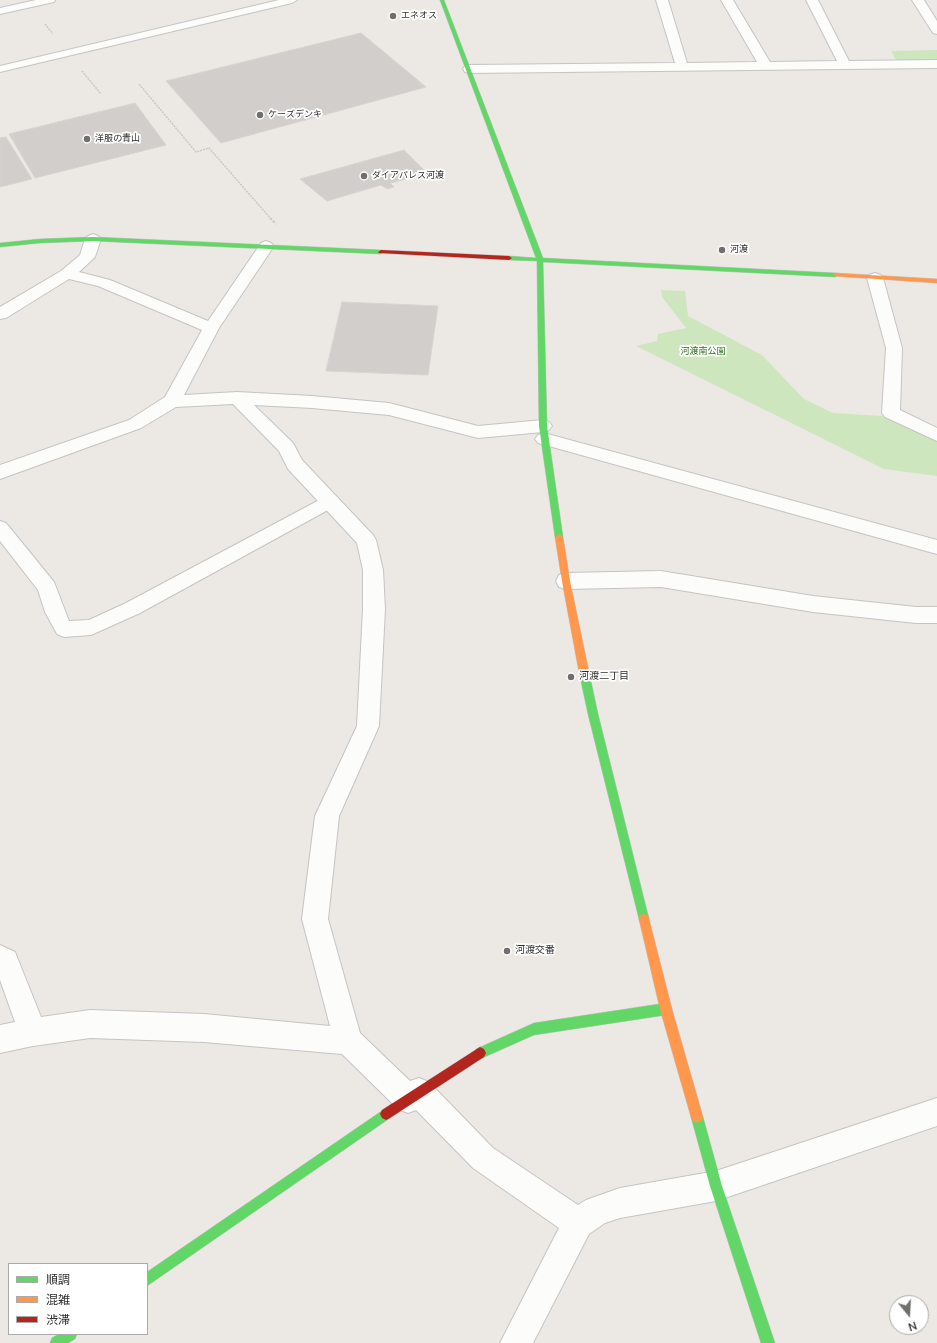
<!DOCTYPE html>
<html>
<head>
<meta charset="utf-8">
<style>
	body { margin:0 }
	#map { position:relative; width:937px; height:1343px; overflow:hidden; background:#ece8e4; font-family:"Nunito Sans","Noto Sans JP",sans-serif }
	canvas { display:block }
	.legend { position:absolute; left:8px; top:1263px; width:140px; height:72px; box-sizing:border-box; background:#fff; border:1px solid #ababab; margin:0; padding:5px 7px; list-style:none; font-size:12px; color:#2e2e2e }
	.legend li { display:flex; align-items:center; gap:8px; height:20px }
	.legend b { width:20px; border:1px solid #ababab }
	.north { position:absolute; left:889px; top:1295px; width:40px; height:40px; box-sizing:border-box; background:#fff; border:1px solid #ababab; border-radius:50%; rotate:162deg; font-size:11px; font-weight:700; line-height:16px; text-align:center; color:#2e2e2e }
	.north::after { content:''; display:block; margin:auto; width:14px; height:18px; background:#706f6e; clip-path:polygon(50% 0,100% 100%,50% 72%,0 100%) }
</style>
</head>
<body>
<div id="map">
<canvas width="937" height="1343"></canvas>
<ul class="legend">
<li><b style="height:5px;background:#63d668"></b>順調</li>
<li><b style="height:5px;background:#ff974d"></b>混雑</li>
<li><b style="height:5px;background:#b3261e"></b>渋滞</li>
</ul>
<div class="north">N</div>
</div>
<script>
const ctx = document.querySelector('canvas').getContext('2d');
ctx.lineJoin = 'round';
function fill(path, color) { ctx.fillStyle = color; ctx.fill(path, 'evenodd'); }
const shape = rows => new Path2D(rows.map(r => 'M' + r).join(''));
function trace(path, color, width, dash) { ctx.strokeStyle = color; ctx.lineWidth = width; ctx.lineCap = dash ? 'butt' : 'round'; ctx.setLineDash(dash || []); ctx.stroke(path); }
function label(font, color, halo, rows, align = 'center') {
  ctx.font = font + ' "Nunito Sans","Noto Sans JP",sans-serif'; ctx.lineWidth = 3.5; ctx.setLineDash([]); ctx.textBaseline = 'middle'; ctx.strokeStyle = halo; ctx.fillStyle = color; for (const [text, x, y, turn = 0] of rows) {
    ctx.save(); ctx.translate(x, y); ctx.rotate((+turn || 0) * Math.PI / 180); ctx.textAlign = isNaN(turn) ? turn : align; if (halo) ctx.strokeText(text, 0, 0); ctx.fillText(text, 0, 0); ctx.restore();
  }
}
fill(shape([
	[937,50,937,61,897,62,891,51],
	[661,290,685,291,688,316,762,355,804,399,833,413,882,416,937,441,937,476,884,469,636,346,657,341,658,334,686,328,662,297]
]), '#cee6be');
const building = shape([
	[361,33,426,87,221,143,166,81,361,33],
	[135,103,166,145,35,178,9,134,135,103],
	[6,137,32,179,0,187,0,138,6,137],
	[404,150,428,174,390,183,394,187,387,189,381,185,327,201,300,179,404,150],
	[342,302,438,306,428,375,326,371,342,302]
]);
fill(building, '#d1cecb');
trace(building, '#d7d4d0', 1);
const lane = shape([
	[36,0,55,0,54,2,0,14,0,8,36,0],
	[279,0,297,0,292,3,0,72,0,66,279,0],
	[331,495,337,497,340,501,337,505,140,613,91,635,64,637,57,634,45,612,38,590,0,541,0,521,6,523,54,582,69,621,89,620,126,603,325,497,331,495]
]);
const street = shape([
	[656,0,668,0,687,63,757,62,721,0,733,0,770,62,837,61,806,0,818,0,849,61,937,60,937,68,469,73,465,72,463,69,465,66,469,65,675,63,656,0],
	[912,0,924,0,937,21,937,34,933,33,912,0],
	[93,234,98,236,101,239,95,257,79,272,110,280,208,321,261,243,266,241,271,243,274,246,219,328,184,395,237,392,312,396,389,403,478,426,543,420,549,422,552,426,549,430,543,432,478,438,389,415,312,408,254,405,293,443,302,460,373,535,376,540,383,570,385,609,379,726,339,816,328,919,360,1033,410,1081,419,1078,429,1082,493,1148,578,1205,586,1200,620,1188,716,1171,937,1098,937,1126,716,1201,620,1218,605,1223,589,1234,533,1343,500,1343,559,1228,473,1168,416,1110,408,1113,398,1109,342,1054,204,1042,90,1038,33,1046,0,1053,0,1025,15,1022,0,980,0,945,15,952,41,1017,90,1010,204,1014,330,1026,302,919,315,816,357,726,363,609,363,570,357,543,288,469,279,451,233,404,176,407,141,428,0,479,0,465,129,420,165,397,202,330,98,286,69,279,6,318,0,319,0,307,61,271,80,255,85,239,88,236,93,234],
	[875,273,881,275,883,278,902,348,900,410,937,428,937,441,885,417,882,413,886,348,867,278,869,275,875,273],
	[544,433,937,540,937,554,538,443,535,439,538,435,544,433],
	[661,571,813,596,916,607,937,607,937,623,916,623,813,612,661,587,566,589,559,587,556,581,559,575,566,573,661,571]
]);
const fast = shape([
	[440,0,444,0,543,258,835,273,838,275,835,277,543,262,547,426,563,537,559,540,555,537,539,426,537,261,509,260,506,258,509,256,536,258,440,0],
	[93,237,381,250,384,252,381,254,93,241,40,243,0,247,0,243,40,239,93,237],
	[584,668,587,669,589,672,598,714,649,919,648,923,644,924,640,923,639,919,588,714,579,672,581,669,584,668],
	[666,1003,670,1005,672,1009,670,1013,666,1015,534,1035,480,1059,476,1057,474,1053,476,1049,534,1023,666,1003],
	[386,1108,390,1110,392,1114,390,1118,147,1286,147,1272,386,1108],
	[697,1111,701,1113,703,1117,722,1186,775,1343,761,1343,710,1186,691,1117,693,1113,697,1111],
	[59,1334,77,1334,75,1339,68,1343,50,1343,52,1338,59,1334]
]);
const slow = shape([
	[835,273,937,279,937,283,833,276,833,274,835,273],
	[559,534,563,537,570,581,589,672,587,675,584,676,581,675,579,672,562,581,555,537,559,534],
	[644,914,648,915,649,919,672,1009,703,1117,701,1121,697,1123,693,1121,691,1117,660,1009,639,919,640,915,644,914]
]);
const jam = shape([
	[381,250,509,256,512,258,509,260,379,253,378,252,381,250],
	[480,1047,484,1049,486,1053,484,1057,390,1118,386,1120,382,1118,380,1114,382,1110,480,1047]
]);
trace(lane, '#c5c4c5', 2);
trace(street, '#c5c4c5', 2);
trace(fast, '#c5c4c5', 1);
trace(slow, '#c5c4c5', 1);
trace(jam, '#c5c4c5', 1);
trace(shape([
	[45,24,53,34],
	[82,71,101,94],
	[139,84,196,152,209,148,271,219]
]), '#c9c9c8', 1.5, [2, 1]);
trace(shape([
	[270,218,276,224]
]), '#c9c9c8', 2, [2.5, 1.5]);
fill(lane, '#fcfcfb');
fill(street, '#fcfcfb');
fill(fast, '#63d668');
fill(slow, '#ff974d');
fill(jam, '#b3261e');
for (const [x, y, r, color] of [
	[393,16,4,"#706f6e"],
	[260,115,4,"#706f6e"],
	[87,139,4,"#706f6e"],
	[364,176,4,"#706f6e"],
	[722,250,4,"#706f6e"],
	[571,677,4,"#706f6e"],
	[507,951,4,"#706f6e"]
]) { const dot = new Path2D(); dot.arc(x, y, r, 0, 2 * Math.PI); ctx.fillStyle = color; ctx.fill(dot); trace(dot, '#fff', 1.5); }
label('9px', '#2e2e2e', '#fff', [
	["エネオス",401,16],
	["ケーズデンキ",268,115],
	["洋服の青山",95,139],
	["ダイアパレス河渡",372,176],
	["河渡",730,250]
], 'left');
label('9px', '#2c6e1b', '#fff', [
	["河渡南公園",703,352]
]);
label('10px', '#2e2e2e', '#fff', [
	["河渡二丁目",579,677],
	["河渡交番",515,951]
], 'left');
</script>
</body>
</html>
